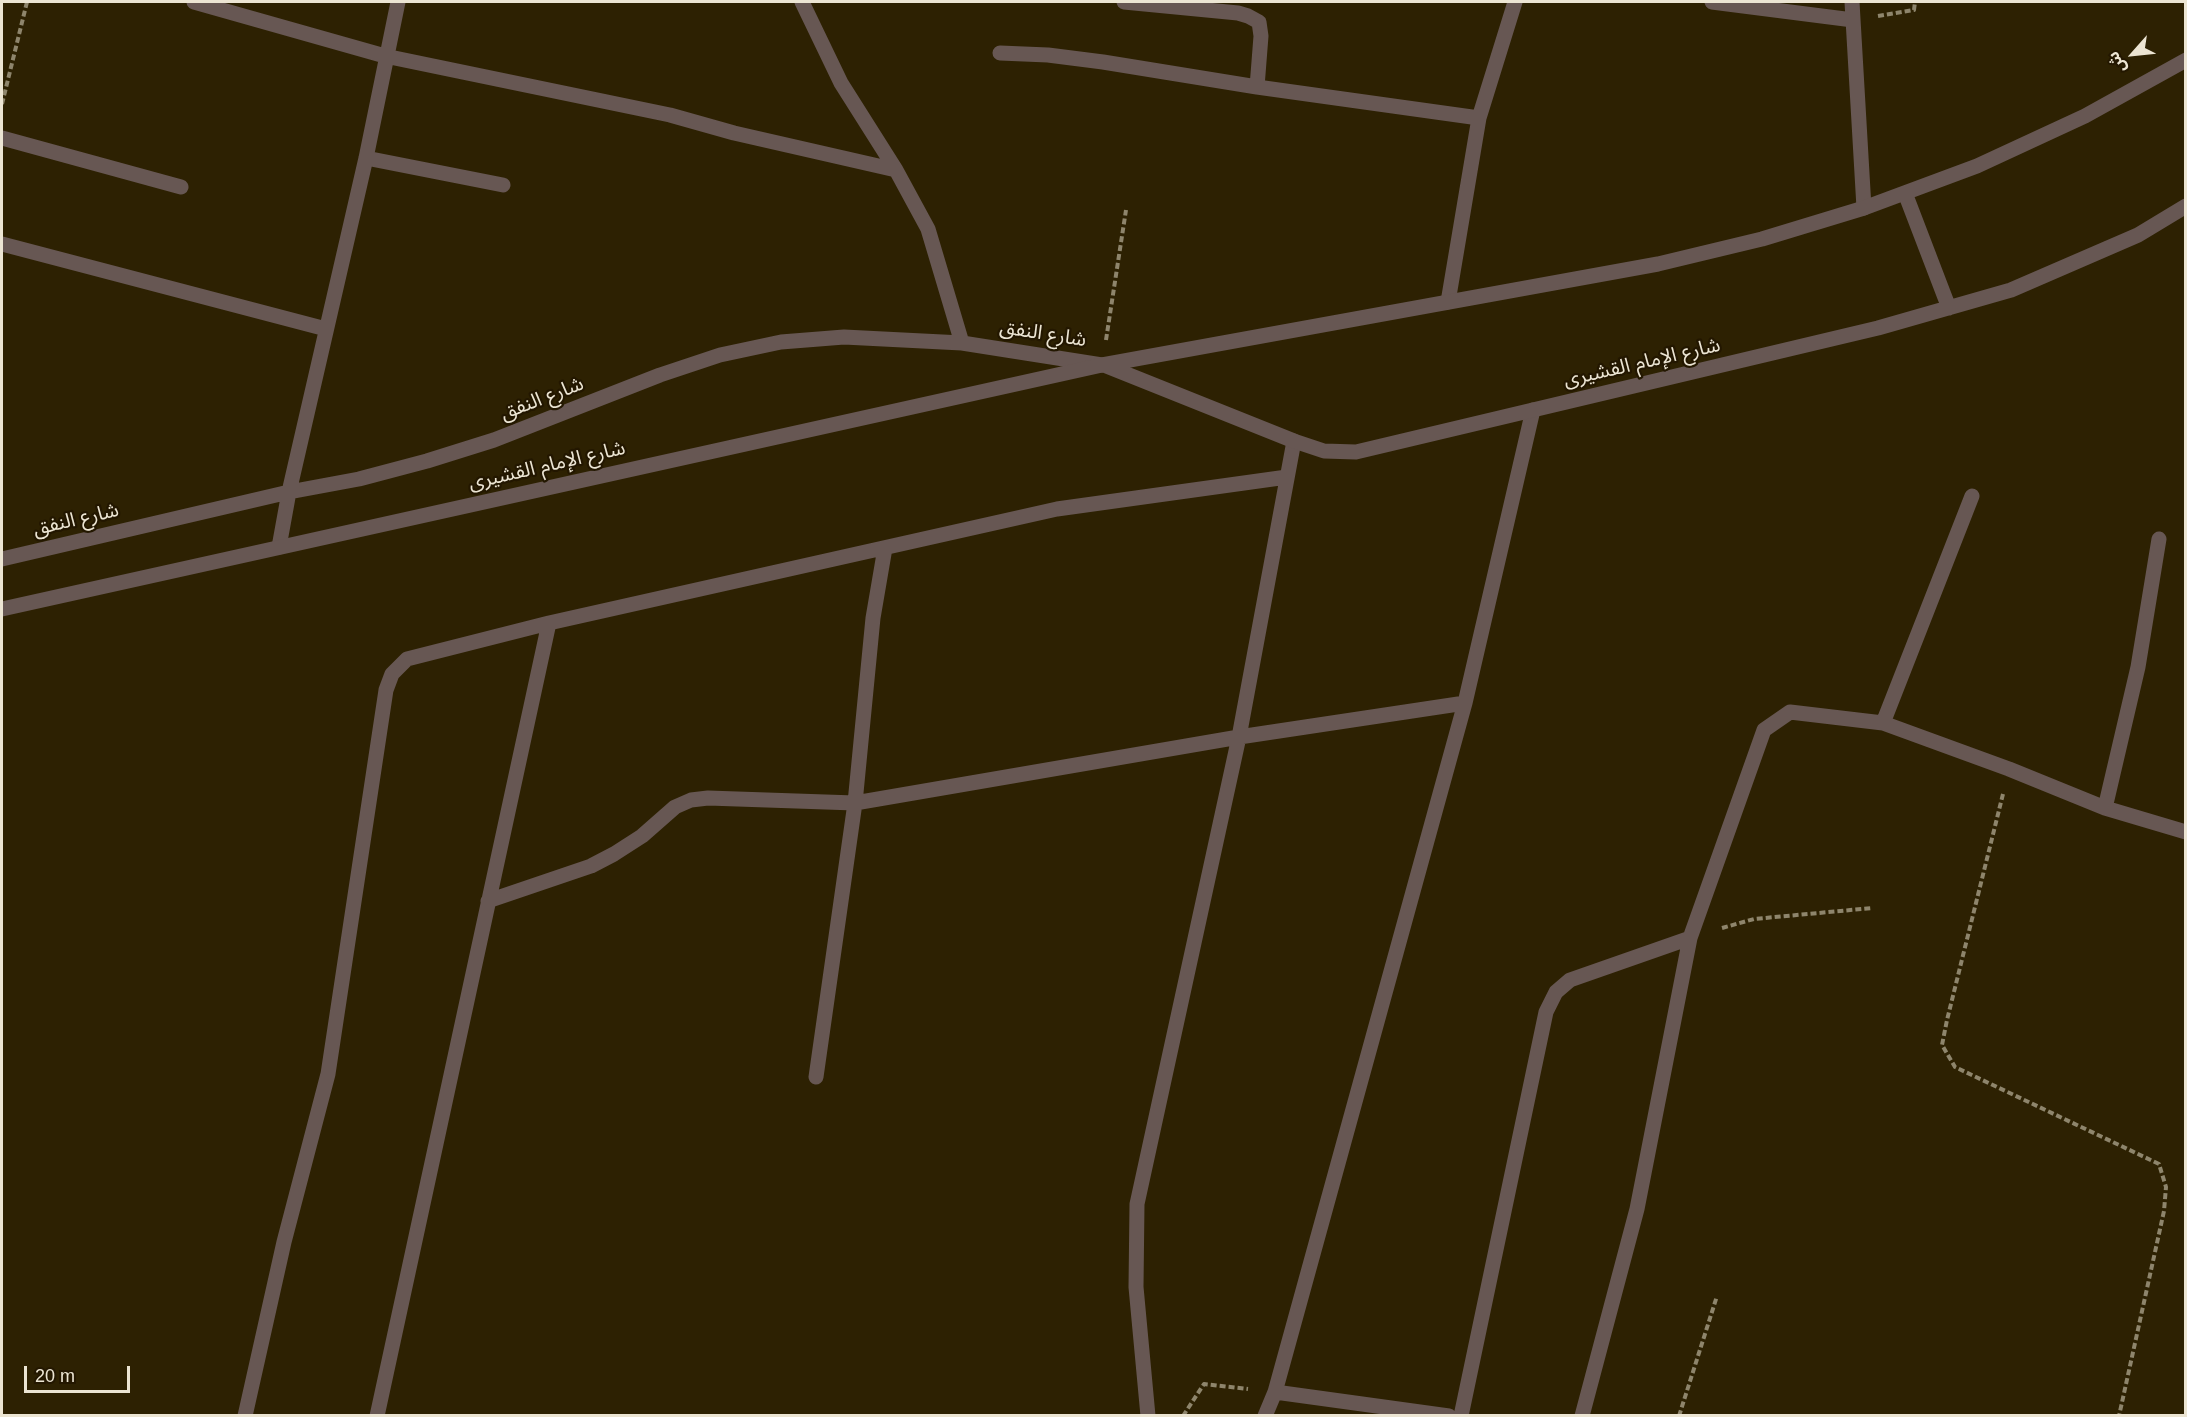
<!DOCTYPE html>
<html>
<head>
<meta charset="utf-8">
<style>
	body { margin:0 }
	#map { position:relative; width:2187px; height:1417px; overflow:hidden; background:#2d2102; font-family:Arial,"Noto Sans Arabic",sans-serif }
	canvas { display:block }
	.frame { position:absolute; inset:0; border:3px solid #ece5d3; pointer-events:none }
	.north { position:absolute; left:2103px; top:24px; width:60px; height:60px; -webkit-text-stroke:4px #231700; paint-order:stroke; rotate:243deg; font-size:16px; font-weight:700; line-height:24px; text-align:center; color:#ece5d3 }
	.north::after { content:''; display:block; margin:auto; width:21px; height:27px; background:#ece5d3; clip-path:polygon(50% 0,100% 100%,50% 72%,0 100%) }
	.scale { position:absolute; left:24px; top:1366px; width:106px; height:27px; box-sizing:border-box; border:3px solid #ece5d3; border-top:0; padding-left:8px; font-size:18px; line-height:21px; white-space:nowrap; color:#ece5d3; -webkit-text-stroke:4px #231700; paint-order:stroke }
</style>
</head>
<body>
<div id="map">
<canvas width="2187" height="1417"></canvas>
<div class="frame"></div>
<div class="north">ش</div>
<div class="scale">20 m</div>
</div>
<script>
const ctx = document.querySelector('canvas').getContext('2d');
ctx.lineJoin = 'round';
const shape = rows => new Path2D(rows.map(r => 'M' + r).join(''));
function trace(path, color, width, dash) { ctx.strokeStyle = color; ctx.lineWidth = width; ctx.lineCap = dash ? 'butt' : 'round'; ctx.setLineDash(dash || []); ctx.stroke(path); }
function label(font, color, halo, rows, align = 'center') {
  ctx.font = font + ' Arial,"Noto Sans Arabic",sans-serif'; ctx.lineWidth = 4.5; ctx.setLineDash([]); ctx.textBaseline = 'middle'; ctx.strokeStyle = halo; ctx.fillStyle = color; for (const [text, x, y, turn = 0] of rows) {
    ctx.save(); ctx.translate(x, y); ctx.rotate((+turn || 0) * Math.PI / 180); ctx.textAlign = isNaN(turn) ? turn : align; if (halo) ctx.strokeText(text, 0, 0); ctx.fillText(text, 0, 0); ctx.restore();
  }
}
trace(shape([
	[1878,16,1914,10,1915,2],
	[2,104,27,2],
	[1106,340,1126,210],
	[2003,794,1947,1020,1942,1045,1955,1067,2159,1164,2166,1187,2164,1211,2119,1416],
	[1722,928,1754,919,1872,908],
	[1183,1416,1204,1384,1248,1389],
	[1679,1416,1717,1296]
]), '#8e856c', 4, [6, 3]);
trace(shape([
	[194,2,385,56,670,115,734,133,896,170],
	[802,2,841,83,896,170,928,229,962,343],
	[1124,2,1238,13,1248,16,1259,22,1261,36,1257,87],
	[1712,2,1853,20],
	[1852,2,1864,208],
	[1000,53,1048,55,1103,62,1257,87,1479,118],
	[2,138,181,187],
	[366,158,503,185],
	[2,244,326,329],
	[1448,302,1479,118,1515,2],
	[279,547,289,492,366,158,398,2],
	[2,559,289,492,359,479,427,461,494,440,660,375,720,355,781,342,844,337,962,343,1102,365],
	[1883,723,1972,496],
	[2105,808,2138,667,2159,539],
	[488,901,591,866,614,854,642,836,675,807,691,800,708,798,855,803,1239,737,1465,703],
	[816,1077,855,803,873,618,885,548],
	[1275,1392,1449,1416],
	[245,1416,284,1242,328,1074,386,690,392,674,407,659,549,623,1057,509,1287,477],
	[377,1416,549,623],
	[1148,1416,1136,1287,1137,1204,1239,737,1294,441],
	[1265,1416,1275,1392,1465,703,1533,410],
	[1461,1416,1546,1012,1556,992,1570,980,1690,938],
	[1582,1416,1637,1209,1690,938,1764,730,1790,712,1883,723,2009,769,2105,808,2186,832]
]), '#675753', 15);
trace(shape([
	[1905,193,1949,308],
	[1104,365,1294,441,1324,451,1356,452,1878,328,2011,290,2138,235,2186,206],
	[2,609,1102,365,1658,264,1762,239,1864,208,1977,166,2085,116,2186,60]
]), '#675753', 15);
label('20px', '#ece5d3', '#231700', [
	["شارع النفق",1043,334,9],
	["شارع الإمام القشيرى",1642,363,-13],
	["شارع النفق",542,399,-21],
	["شارع الإمام القشيرى",547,466,-13],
	["شارع النفق",76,520,-13]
]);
</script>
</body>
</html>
